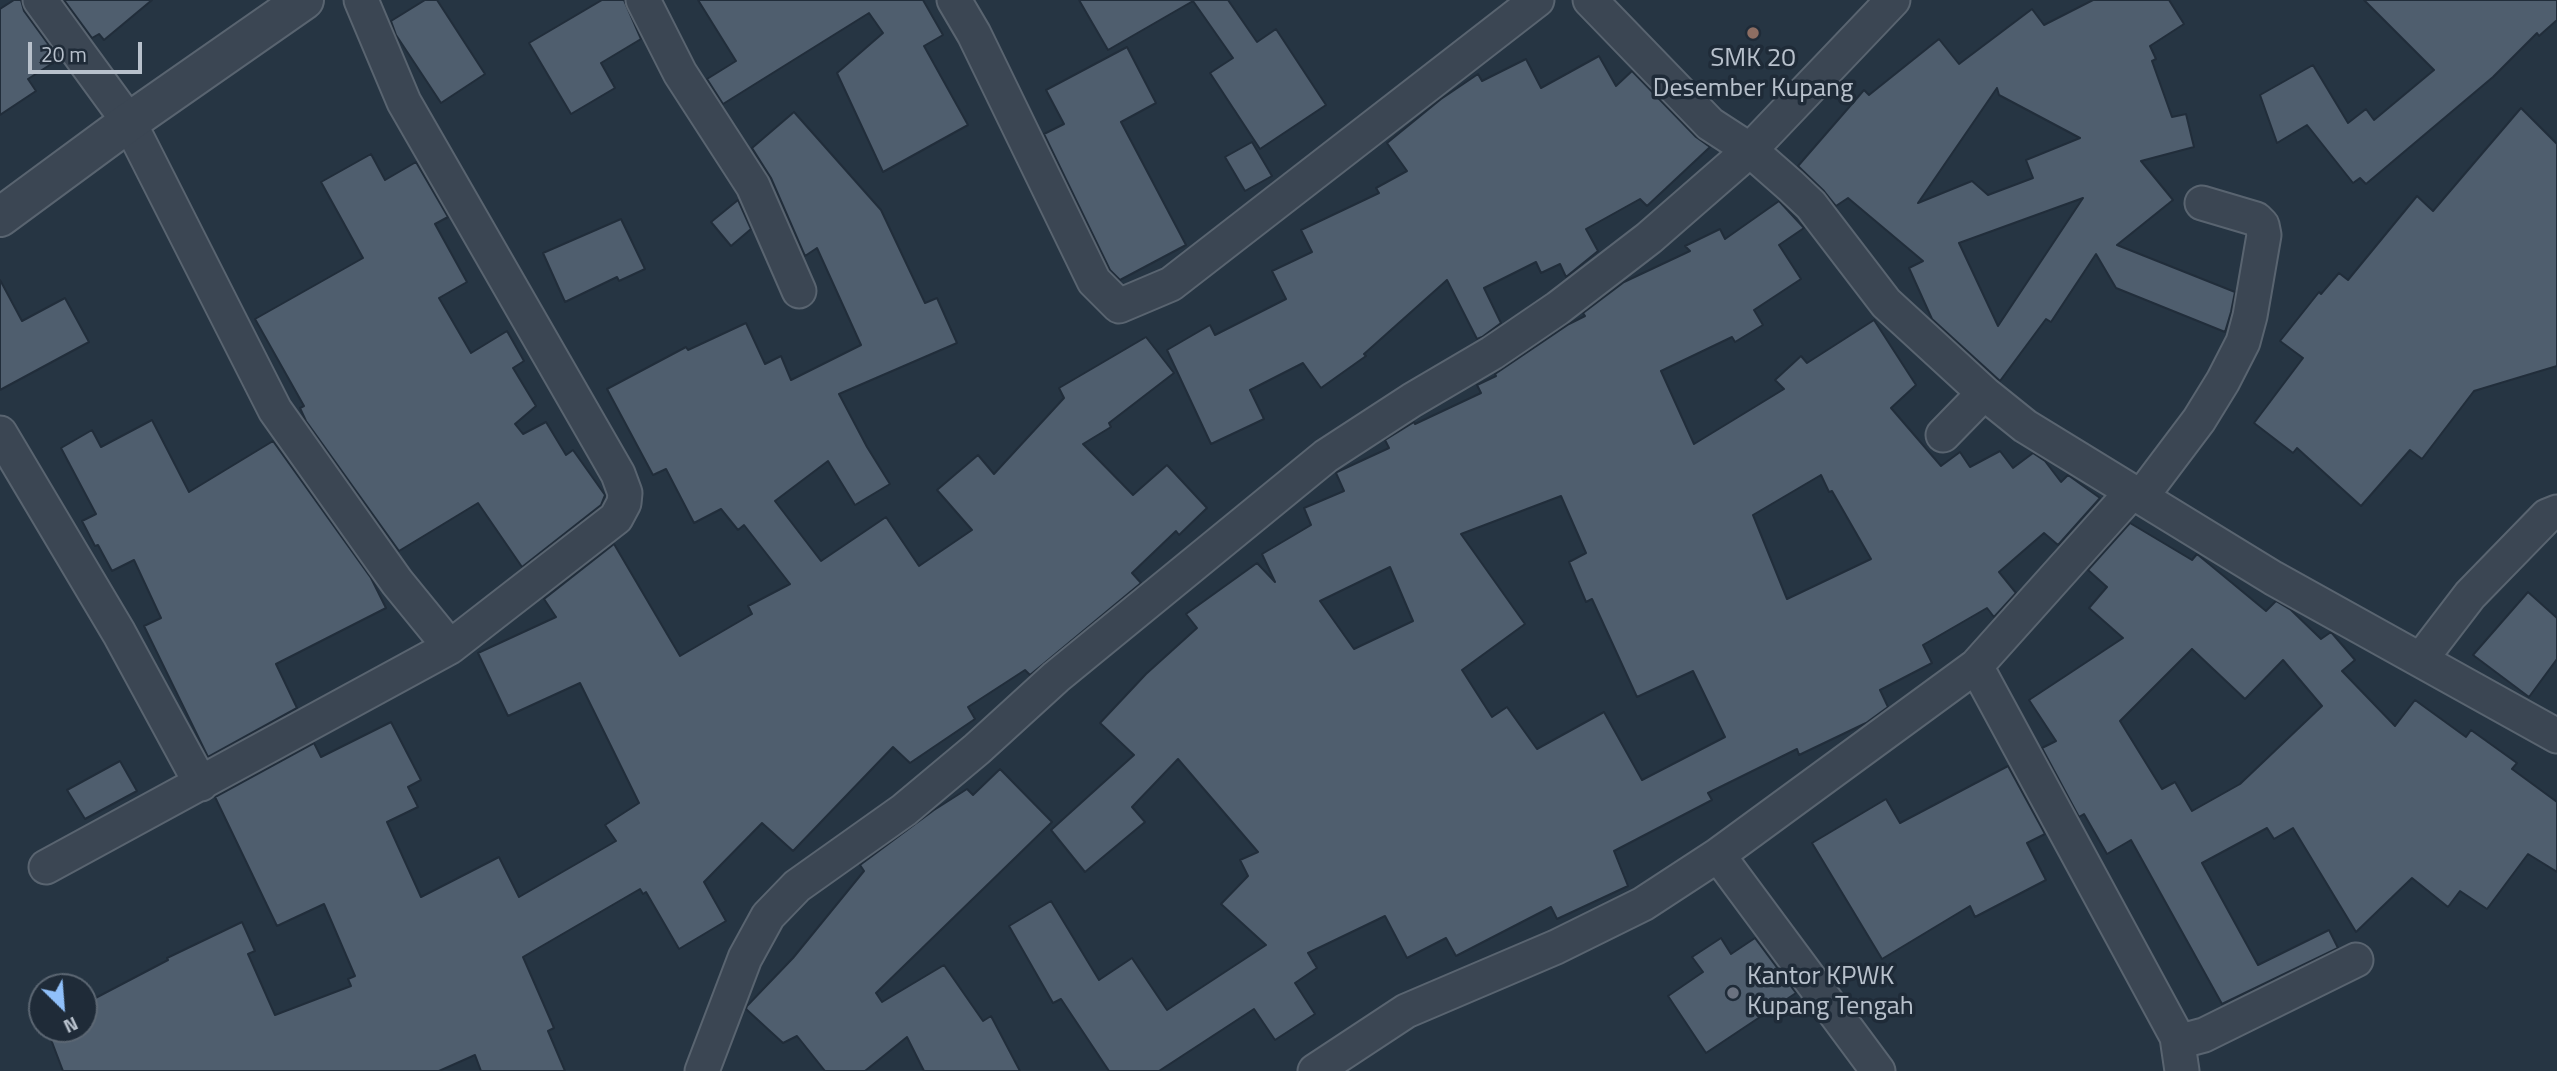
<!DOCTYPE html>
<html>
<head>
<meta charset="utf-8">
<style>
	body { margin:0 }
	#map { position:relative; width:2557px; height:1071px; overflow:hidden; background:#263543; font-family:"Titillium Web",sans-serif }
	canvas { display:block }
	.north { position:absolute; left:28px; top:973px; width:70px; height:70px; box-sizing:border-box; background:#1f2b38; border:2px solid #5c6773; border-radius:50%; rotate:155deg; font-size:19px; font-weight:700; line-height:28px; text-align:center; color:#b8c1cc }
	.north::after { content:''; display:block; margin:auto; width:24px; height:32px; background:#90c0fa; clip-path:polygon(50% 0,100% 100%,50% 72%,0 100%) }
	.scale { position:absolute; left:28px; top:42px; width:114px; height:32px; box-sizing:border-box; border:4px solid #b8c1cc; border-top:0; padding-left:9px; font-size:21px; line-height:24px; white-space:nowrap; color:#b8c1cc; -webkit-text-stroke:5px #1f2b38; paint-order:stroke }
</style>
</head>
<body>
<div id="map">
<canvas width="2557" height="1071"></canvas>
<div class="north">N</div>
<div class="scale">20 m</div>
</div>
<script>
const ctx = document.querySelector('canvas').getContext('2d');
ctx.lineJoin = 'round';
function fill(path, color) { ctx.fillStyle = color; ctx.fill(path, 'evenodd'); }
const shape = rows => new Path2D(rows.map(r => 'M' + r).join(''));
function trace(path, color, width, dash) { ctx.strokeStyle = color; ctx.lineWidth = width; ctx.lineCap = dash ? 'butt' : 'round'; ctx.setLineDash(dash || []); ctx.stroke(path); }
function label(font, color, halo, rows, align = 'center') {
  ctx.font = font + ' "Titillium Web",sans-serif'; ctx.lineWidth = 7; ctx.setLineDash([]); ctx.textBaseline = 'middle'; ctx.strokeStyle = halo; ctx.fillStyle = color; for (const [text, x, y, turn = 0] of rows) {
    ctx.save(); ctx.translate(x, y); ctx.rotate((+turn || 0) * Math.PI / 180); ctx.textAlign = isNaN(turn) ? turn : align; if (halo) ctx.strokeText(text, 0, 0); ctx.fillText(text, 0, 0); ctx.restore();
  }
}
const building = shape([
	[14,0,21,0,24,11,59,59,28,79,36,91,0,115,0,9,14,0],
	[64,0,152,0,104,40,99,34,92,38,64,0],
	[425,0,437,0,485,74,441,103,396,35,391,21,425,0],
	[602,0,624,0,641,39,601,63,615,88,571,114,529,43,602,0],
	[698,0,923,0,943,35,924,46,968,125,883,172,837,73,883,33,869,13,723,104,707,79,736,61,698,0],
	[1079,0,1228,0,1257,42,1276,29,1326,105,1260,149,1210,73,1233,58,1193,1,1108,50,1079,0],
	[2093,0,2169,0,2184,24,2150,46,2156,59,2152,61,2172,117,2186,114,2194,147,2141,161,2173,200,2117,245,2235,292,2231,312,2225,332,2116,288,2096,254,2051,322,2046,319,2000,381,1932,319,1909,268,1923,261,1848,198,1836,206,1824,191,1798,166,1864,90,1869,95,1939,39,1959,64,2032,9,2044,25,2093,0],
	[1997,88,1999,95,2080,138,2026,160,2033,178,1988,195,1972,181,1918,203,1997,88],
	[2083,198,1998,326,1959,243,2083,198],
	[2364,0,2557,0,2557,20,2539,36,2537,33,2493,77,2366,184,2360,178,2353,183,2307,125,2277,143,2260,95,2313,65,2348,123,2366,109,2374,120,2434,70,2364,0],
	[1127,47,1156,103,1121,122,1186,245,1120,280,1110,270,1044,134,1064,124,1046,90,1127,47],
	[1599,56,1616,86,1632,71,1696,137,1710,147,1647,206,1640,199,1586,229,1598,251,1566,277,1560,264,1541,273,1536,262,1484,288,1501,323,1482,337,1477,339,1447,280,1364,354,1366,356,1321,388,1303,363,1250,390,1264,419,1211,444,1167,350,1210,325,1215,335,1286,299,1272,271,1312,252,1301,230,1379,193,1376,188,1407,171,1387,143,1441,99,1478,74,1482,81,1526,59,1541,88,1599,56],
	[2521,108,2557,144,2557,366,2474,391,2422,459,2410,450,2361,506,2297,448,2293,453,2254,423,2303,358,2280,341,2319,292,2321,294,2339,273,2348,280,2417,196,2433,211,2521,108],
	[794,112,881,210,925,303,937,298,957,343,839,394,867,447,890,484,855,505,828,461,775,501,821,561,886,517,919,566,972,530,937,490,978,455,994,474,1064,398,1059,388,1146,337,1174,373,1109,423,1111,427,1083,444,1133,495,1167,465,1207,508,1179,535,1176,531,1132,573,1141,583,1030,675,1025,670,968,707,975,719,910,763,893,747,793,851,762,823,704,882,726,921,679,949,646,892,643,894,640,889,523,957,554,1028,548,1031,565,1071,481,1071,475,1055,439,1071,63,1071,47,1029,84,1029,84,1004,168,960,167,958,242,922,255,951,248,954,275,1015,351,986,348,979,355,976,324,904,277,926,215,797,314,743,321,757,391,722,421,780,408,787,418,807,387,822,421,897,499,857,519,897,616,841,605,825,639,803,580,683,508,716,478,653,556,617,544,599,614,544,680,656,752,614,748,606,790,584,744,525,738,530,721,509,694,523,666,469,653,475,607,389,686,347,688,350,746,323,765,364,781,356,791,380,861,345,817,248,805,256,771,178,752,148,794,112],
	[1252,142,1272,176,1245,191,1225,157,1252,142],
	[371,154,385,180,416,162,448,217,435,224,467,282,439,298,471,353,507,331,524,361,513,368,536,406,515,424,523,434,546,422,566,455,573,450,605,495,601,505,522,567,478,503,399,551,306,421,300,408,304,406,255,319,363,258,321,182,371,154],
	[738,200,751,229,731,246,711,222,738,200],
	[1779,201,1804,228,1779,245,1801,279,1754,310,1763,325,1735,342,1732,337,1661,371,1694,444,1784,389,1775,380,1801,356,1807,363,1874,320,1916,385,1891,408,1941,466,1960,452,1970,467,2000,451,2013,468,2033,453,2045,461,2061,482,2068,475,2100,498,2058,545,2044,533,1999,572,2016,593,1994,617,1987,608,1923,645,1932,663,1880,690,1888,707,1866,723,1799,755,1797,749,1708,793,1712,800,1614,851,1628,886,1557,919,1551,907,1456,956,1446,938,1407,958,1385,916,1308,953,1317,968,1295,983,1315,1014,1275,1040,1254,1009,1159,1071,1109,1071,1061,999,1053,1003,1009,926,1051,901,1099,980,1132,958,1167,1010,1266,945,1221,904,1248,876,1240,860,1258,852,1178,759,1132,807,1145,822,1085,872,1051,830,1134,755,1100,723,1146,674,1197,628,1186,614,1257,563,1275,582,1262,554,1311,525,1304,508,1344,491,1336,473,1337,472,1389,448,1385,440,1414,422,1415,424,1481,393,1477,385,1496,376,1495,374,1569,324,1585,316,1583,313,1624,282,1690,251,1685,246,1720,229,1725,239,1779,201],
	[1821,475,1829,492,1832,491,1871,559,1787,599,1753,515,1821,475],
	[1561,496,1586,553,1569,562,1586,602,1592,599,1637,697,1693,671,1725,737,1642,780,1604,712,1537,749,1507,707,1492,717,1462,670,1525,624,1461,534,1561,496],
	[1390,567,1413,621,1354,649,1320,601,1390,567],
	[621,219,645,269,619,281,617,277,565,302,543,253,621,219],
	[0,280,22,321,65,298,89,342,0,390,0,280],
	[152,420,189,492,273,441,371,578,386,608,276,664,297,708,208,757,144,626,161,618,134,560,112,571,98,545,95,546,82,521,96,514,61,448,92,430,101,447,152,420],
	[2130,523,2192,560,2197,554,2266,611,2276,601,2291,610,2321,639,2331,632,2355,660,2342,671,2395,726,2415,700,2466,737,2471,730,2517,763,2512,769,2557,802,2557,872,2528,854,2487,909,2460,891,2448,907,2412,878,2356,932,2293,828,2274,839,2267,828,2202,863,2258,965,2329,930,2338,948,2222,1004,2131,840,2107,854,2084,814,2079,817,2042,748,2056,741,2029,700,2123,638,2089,608,2107,587,2088,570,2130,523],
	[2192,649,2245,699,2283,660,2322,706,2240,784,2192,811,2175,782,2162,789,2120,721,2192,649],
	[2528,592,2557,618,2557,659,2529,697,2473,655,2528,592],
	[120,761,137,791,85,819,67,790,120,761],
	[2008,766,2045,834,2027,843,2046,880,1975,917,1970,906,1882,959,1812,843,1886,799,1900,823,2008,766],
	[1000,769,1052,822,876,993,882,1002,944,965,983,1021,991,1016,1020,1071,924,1071,907,1037,865,1071,825,1071,797,1036,783,1043,746,1009,747,1006,793,958,864,871,860,865,934,810,967,789,973,795,1000,769],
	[1721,938,1731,954,1755,938,1796,993,1706,1053,1668,996,1703,972,1692,957,1721,938]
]);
fill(building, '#4f5e6e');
trace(building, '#212d3a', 2);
const minor = shape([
	[40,0,129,122,275,410,397,582,450,647],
	[643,0,680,73,753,186,799,291],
	[954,0,974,34,1094,281,1119,306,1171,284,1537,0],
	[1590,0,1710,124,1750,150,1791,186,1811,205,1886,303,1984,393],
	[0,433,119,633,201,784],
	[1943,435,1984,393,2025,426,2273,578,2557,736],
	[2132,492,1976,666,2177,1037,2189,1039,2204,1035,2356,960],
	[2141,497,2199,420,2223,381,2243,342,2250,316,2264,235,2262,225,2256,219,2202,203],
	[2421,659,2470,595,2547,516,2557,512],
	[1718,855,1878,1071],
	[46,867,450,647,616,518,624,503,625,493,618,474,404,102,361,0],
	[2177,1037,2182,1071],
	[702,1071,745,958,768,916,797,886,904,810,977,749,1056,677,1326,456,1412,400,1492,353,1558,308,1649,238,1750,150,1893,0],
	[1315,1071,1406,1011,1556,947,1643,904,1718,855,1976,666]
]);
const tertiary = shape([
	[0,217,129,122,304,0]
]);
trace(minor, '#596470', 37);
trace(tertiary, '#596470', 42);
trace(minor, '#3b4653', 33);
trace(tertiary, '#3b4653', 38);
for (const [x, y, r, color] of [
	[1753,33,7,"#8d6e63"],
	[1733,993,7,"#6b7280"]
]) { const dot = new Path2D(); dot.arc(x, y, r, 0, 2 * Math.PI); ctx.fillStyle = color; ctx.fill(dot); trace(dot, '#1f2b38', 2.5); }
label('26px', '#b8c1cc', '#1f2b38', [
	["SMK 20",1753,60],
	["Desember Kupang",1753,90],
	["Kantor KPWK",1747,978,"left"],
	["Kupang Tengah",1747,1008,"left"]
]);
</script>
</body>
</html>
